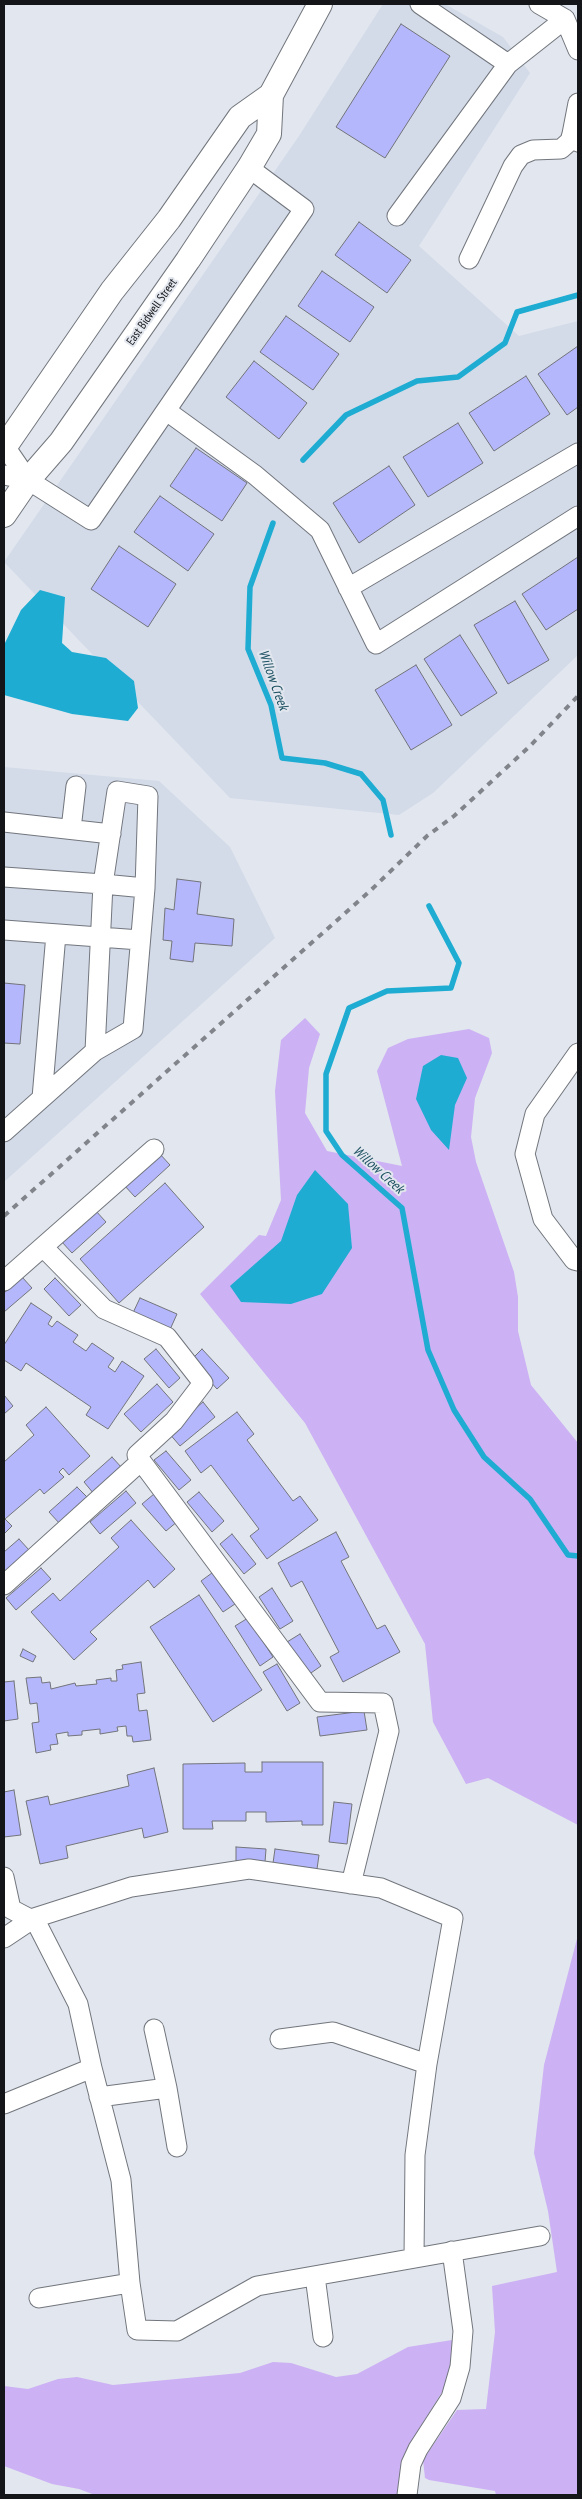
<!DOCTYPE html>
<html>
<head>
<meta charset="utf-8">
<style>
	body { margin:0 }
	#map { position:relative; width:582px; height:2499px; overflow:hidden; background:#e2e6ee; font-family:"PT Sans Narrow",sans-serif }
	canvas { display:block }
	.frame { position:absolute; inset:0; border:5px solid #141518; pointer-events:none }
</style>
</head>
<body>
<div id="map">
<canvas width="582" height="2499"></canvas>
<div class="frame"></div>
</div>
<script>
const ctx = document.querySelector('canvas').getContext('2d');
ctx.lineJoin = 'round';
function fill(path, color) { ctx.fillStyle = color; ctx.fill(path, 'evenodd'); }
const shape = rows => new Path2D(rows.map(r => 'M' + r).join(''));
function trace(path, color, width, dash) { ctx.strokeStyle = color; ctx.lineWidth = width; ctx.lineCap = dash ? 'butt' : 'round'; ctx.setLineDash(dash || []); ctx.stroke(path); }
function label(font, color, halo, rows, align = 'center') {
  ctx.font = font + ' "PT Sans Narrow",sans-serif'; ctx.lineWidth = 4; ctx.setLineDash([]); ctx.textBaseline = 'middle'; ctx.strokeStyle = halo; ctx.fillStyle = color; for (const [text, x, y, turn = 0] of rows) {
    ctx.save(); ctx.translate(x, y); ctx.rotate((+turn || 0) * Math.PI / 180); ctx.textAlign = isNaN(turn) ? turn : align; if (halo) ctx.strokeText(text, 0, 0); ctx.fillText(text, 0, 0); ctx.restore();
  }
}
fill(shape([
	[383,4,445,4,503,37,530,73,419,246,519,336,578,321,578,655,433,793,399,815,230,798,4,562,299,136],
	[4,767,159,781,230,847,275,938,4,1182]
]), '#d3dbe9');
fill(shape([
	[305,1018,320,1034,309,1068,305,1113,327,1151,402,1166,377,1071,388,1048,408,1039,469,1029,489,1038,492,1053,475,1098,471,1137,476,1162,514,1272,518,1297,518,1331,531,1385,578,1443,578,1825,488,1778,466,1784,433,1722,425,1644,305,1423,200,1294,259,1235,266,1236,281,1200,275,1091,281,1040],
	[578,1935,578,2495,496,2495,495,2491,429,2480,425,2478,423,2460,457,2410,486,2409,495,2332,492,2286,557,2272,548,2211,534,2153,544,2065],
	[452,2340,452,2367,447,2384,411,2442,403,2461,398,2495,95,2495,79,2489,52,2484,4,2466,4,2386,28,2389,58,2379,77,2377,113,2385,240,2373,273,2362,291,2363,336,2377,357,2374,408,2347]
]), '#ccb1f4');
fill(shape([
	[40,590,65,597,62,643,72,652,106,658,134,681,138,708,128,721,72,714,4,695,4,645,21,610],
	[441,1055,458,1058,467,1078,455,1105,449,1150,431,1130,416,1099,423,1066],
	[315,1170,348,1204,352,1248,322,1294,291,1304,241,1302,230,1286,281,1241,297,1195]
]), '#1eacd2');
trace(shape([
	[303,460,346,415,417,381,458,377,505,343,517,312,578,295],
	[273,523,250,587,248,649,271,705,282,758,325,763,361,774,383,800,391,835],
	[429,906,459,963,451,988,387,991,349,1008,326,1074,326,1131,342,1155,402,1208,428,1350,454,1410,484,1457,530,1499,568,1555,578,1556]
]), '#1eacd2', 5.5);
const building = shape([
	[401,24,450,56,385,158,336,127,401,24],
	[359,222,411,260,387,293,335,255,359,222],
	[322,271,374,307,350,342,298,306,322,271],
	[286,316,339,354,313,390,260,352,286,316],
	[578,346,578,407,567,415,538,374,578,346],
	[254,361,307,403,279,439,226,397,254,361],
	[526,376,550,414,494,451,469,413,526,376],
	[458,423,483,463,428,497,403,457,458,423],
	[196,448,247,483,222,521,170,486,196,448],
	[389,466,415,505,359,543,333,503,389,466],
	[160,496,214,534,188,571,134,532,160,496],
	[119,546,176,584,148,627,91,589,119,546],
	[578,557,578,609,546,630,522,594,578,557],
	[515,601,549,660,508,684,474,625,515,601],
	[460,635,497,693,461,716,424,659,460,635],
	[416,665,452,725,411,750,375,690,416,665],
	[177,879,201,882,197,914,234,919,232,946,195,943,193,962,170,959,172,941,163,940,165,908,174,910,177,879],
	[4,983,25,985,20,1044,4,1043,4,983],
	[159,1153,170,1165,135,1197,124,1185,159,1153],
	[165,1183,204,1227,119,1303,80,1259,165,1183],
	[95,1210,106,1222,72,1253,61,1241,95,1210],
	[22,1277,32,1288,4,1312,4,1293,22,1277],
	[55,1278,81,1305,69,1316,44,1289,55,1278],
	[140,1298,177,1314,168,1334,131,1317,140,1298],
	[31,1303,52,1317,48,1324,52,1327,57,1321,78,1335,73,1342,86,1351,92,1343,114,1358,108,1367,115,1372,122,1361,144,1376,108,1429,86,1415,91,1407,26,1363,21,1371,4,1360,4,1345,31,1303],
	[156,1349,180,1378,169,1388,144,1359,156,1349],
	[202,1349,229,1378,217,1389,191,1360,202,1349],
	[157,1384,173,1402,141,1432,124,1414,157,1384],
	[4,1395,13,1406,4,1414,4,1395],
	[203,1402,215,1417,180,1446,168,1432,203,1402],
	[46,1407,90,1456,69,1475,63,1468,59,1472,64,1477,44,1494,40,1489,5,1519,12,1526,4,1534,4,1462,34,1435,26,1425,46,1407],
	[237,1412,254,1434,247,1440,293,1501,300,1496,318,1520,267,1559,250,1536,259,1529,211,1465,201,1473,185,1451,237,1412],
	[166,1451,191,1480,179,1490,154,1460,166,1451],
	[112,1457,122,1468,94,1494,84,1482,112,1457],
	[77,1487,88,1498,60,1524,49,1512,77,1487],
	[126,1491,136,1503,100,1534,90,1522,126,1491],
	[199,1492,224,1521,212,1532,187,1502,199,1492],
	[154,1494,178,1521,166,1531,142,1504,154,1494],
	[131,1520,175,1569,154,1588,148,1580,90,1632,97,1639,74,1660,31,1612,53,1593,60,1601,119,1547,111,1538,131,1520],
	[336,1532,349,1557,341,1561,377,1629,385,1625,400,1652,343,1682,330,1657,339,1652,302,1581,291,1587,278,1563,336,1532],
	[232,1534,256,1564,244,1574,220,1544,232,1534],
	[19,1539,29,1550,4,1574,4,1552,19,1539],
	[41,1568,51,1579,16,1610,6,1598,41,1568],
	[216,1570,238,1602,223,1612,201,1581,216,1570],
	[272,1588,293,1621,280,1629,259,1597,272,1588],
	[199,1595,262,1690,213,1722,150,1627,199,1595],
	[248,1618,273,1657,260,1666,235,1626,248,1618],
	[300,1634,321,1666,308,1675,287,1642,300,1634],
	[23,1649,36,1656,33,1662,20,1656,23,1649],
	[141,1662,145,1693,137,1694,139,1711,147,1710,151,1740,133,1742,132,1736,127,1736,126,1726,117,1727,118,1731,100,1734,100,1729,82,1731,82,1735,68,1736,68,1732,56,1734,58,1744,50,1745,51,1750,36,1753,32,1723,39,1722,37,1703,30,1704,26,1678,41,1677,42,1683,50,1682,51,1689,75,1683,76,1686,97,1684,96,1680,111,1678,111,1681,117,1681,116,1670,123,1669,122,1665,141,1662],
	[277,1664,300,1703,287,1711,263,1672,277,1664],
	[14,1681,18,1719,4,1721,4,1682,14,1681],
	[364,1711,367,1730,320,1736,317,1717,364,1711],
	[262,1762,323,1762,323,1825,302,1825,302,1821,266,1822,266,1812,246,1812,246,1821,212,1821,213,1829,183,1829,183,1764,245,1763,245,1772,262,1772,262,1762],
	[154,1768,168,1832,144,1838,142,1828,66,1846,68,1858,40,1864,26,1801,48,1796,50,1805,129,1786,127,1775,154,1768],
	[14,1790,21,1835,4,1837,4,1792,14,1790],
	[334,1802,352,1804,347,1844,329,1842,334,1802],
	[236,1847,266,1849,265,1862,236,1861,236,1847],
	[275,1849,319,1855,317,1869,273,1863,275,1849]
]);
fill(building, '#b4b7fc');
trace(building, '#73747b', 1);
const minor = shape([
	[420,4,508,64],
	[539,4,565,19],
	[565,19,578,50],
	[578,103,572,134,578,142],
	[397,216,508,64,565,19],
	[469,259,513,166,521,155,533,150,561,149,570,141,572,134],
	[168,412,255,475,320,530,376,644,578,516],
	[4,445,28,480],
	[4,475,28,480,91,520,304,209,249,168],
	[348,588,578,453],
	[4,822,111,834],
	[71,829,76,786],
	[4,877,103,884,145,888,148,796,117,791,103,884,95,1051,133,1029,145,888],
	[4,930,140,940],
	[578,1053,535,1114,525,1154,543,1219,574,1260,578,1261],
	[42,1098,56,934],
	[4,1132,95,1051],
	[43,1247,104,1309,167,1337,203,1383,174,1421,137,1455,141,1461,320,1702,383,1703,389,1731,351,1884],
	[4,1281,154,1149],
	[4,1585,141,1461],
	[4,1877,11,1909,32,1920],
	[4,1938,34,1918],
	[280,2039,333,2032,427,2064],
	[92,2068,78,2004,34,1918,131,1887,249,1869,381,1888,453,1918,427,2064,415,2155,414,2258],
	[167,2088,177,2147],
	[99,2097,167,2088,154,2029],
	[4,2104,92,2068,121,2180,130,2283,39,2298],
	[315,2276,323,2337],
	[130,2283,137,2330,177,2331,257,2286,540,2236],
	[407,2495,411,2464,418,2449,451,2398,460,2367,463,2331,452,2251]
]);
const major = shape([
	[4,448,112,291,169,219,240,117,271,95],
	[4,515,28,480,61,442,188,260,249,168,269,134,271,95,320,4]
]);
trace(minor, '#72767d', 21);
trace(major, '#72767d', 26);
trace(minor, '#fff', 19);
trace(major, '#fff', 24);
trace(shape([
	[4,1216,370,891,427,836,454,816,530,746,578,696]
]), '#81848a', 4, [6, 6]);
label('12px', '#141518', '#e2e6ee', [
	["East Bidwell Street",152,312,-55]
]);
label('italic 14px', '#1d5162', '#e2e6ee', [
	["Willow Creek",273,680,70],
	["Willow Creek",378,1170,42]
]);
</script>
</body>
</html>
